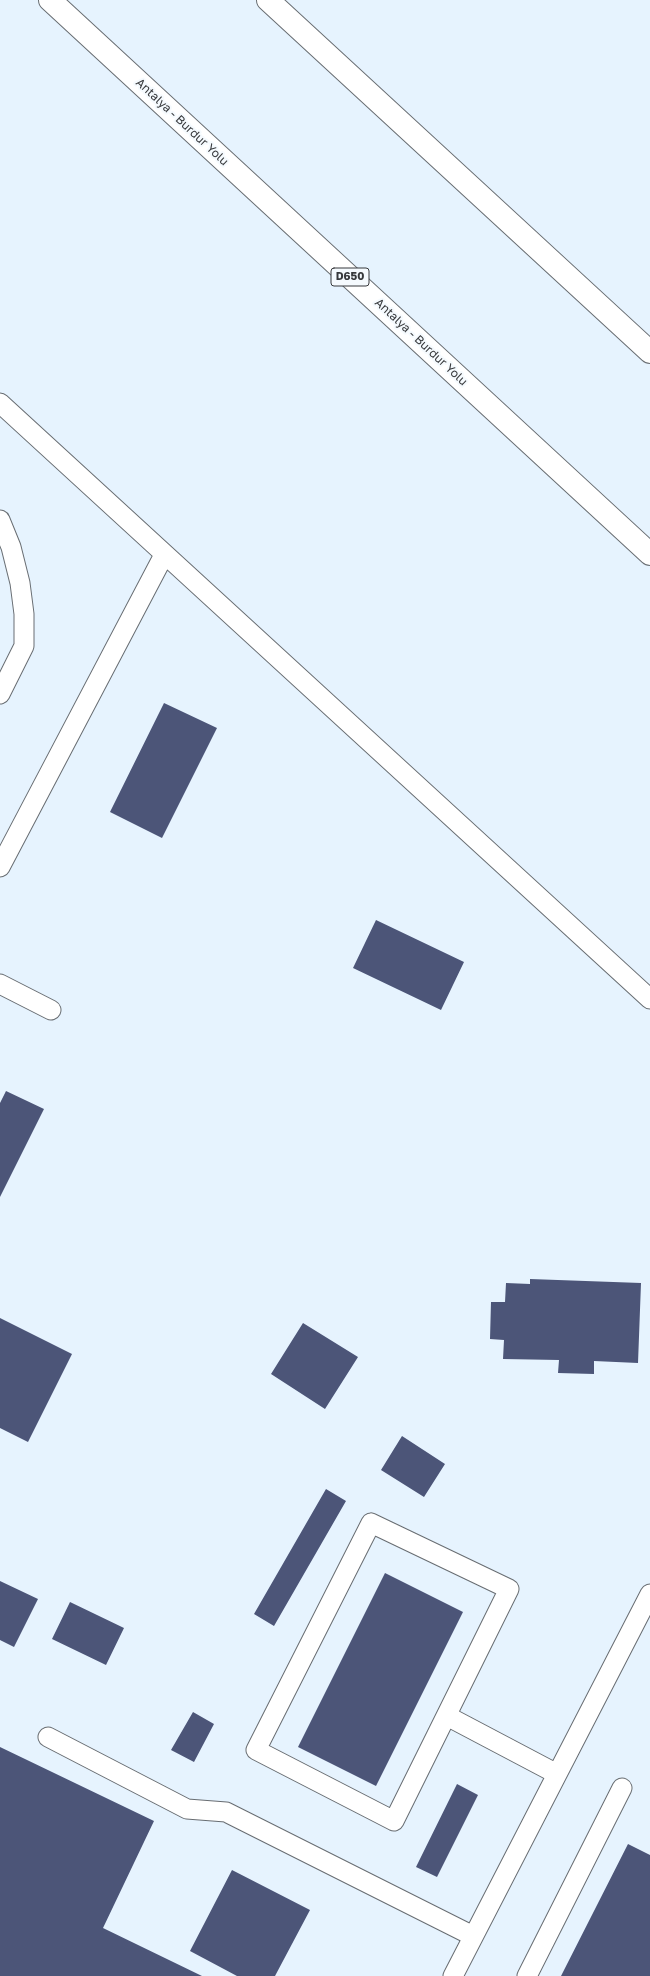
<!DOCTYPE html>
<html>
<head>
<meta charset="utf-8">
<style>
	body { margin:0 }
	canvas { display:block; background:#f5fafe }
</style>
</head>
<body>
<canvas width="650" height="1976"></canvas>
<script>
const ctx = document.querySelector('canvas').getContext('2d');
ctx.lineJoin = 'round';
function fill(path, color) { ctx.fillStyle = color; ctx.fill(path, 'evenodd'); }
const shape = rows => new Path2D(rows.map(r => 'M' + r).join(''));
function trace(path, color, width, dash) { ctx.strokeStyle = color; ctx.lineWidth = width; ctx.lineCap = dash ? 'butt' : 'round'; ctx.setLineDash(dash || []); ctx.stroke(path); }
function label(font, color, halo, rows, align = 'center') {
  ctx.font = font + ' "Golos Text",sans-serif'; ctx.lineWidth = 4; ctx.setLineDash([]); ctx.textBaseline = 'middle'; ctx.strokeStyle = halo; ctx.fillStyle = color; for (const [text, x, y, turn = 0] of rows) {
    ctx.save(); ctx.translate(x, y); ctx.rotate((+turn || 0) * Math.PI / 180); ctx.textAlign = isNaN(turn) ? turn : align; if (halo) ctx.strokeText(text, 0, 0); ctx.fillText(text, 0, 0); ctx.restore();
  }
}
fill(shape([
	[0,0,650,0,650,1976,0,1976]
]), '#e6f3fe');
fill(shape([
	[164,703,217,728,162,838,110,812],
	[376,920,464,962,441,1010,353,968],
	[6,1091,44,1109,0,1197,0,1103],
	[530,1279,641,1283,638,1363,594,1361,594,1374,558,1373,559,1360,503,1359,504,1340,490,1339,491,1302,505,1302,506,1283,530,1284],
	[0,1318,72,1354,28,1442,0,1428],
	[303,1323,358,1357,325,1409,271,1374],
	[402,1436,445,1464,424,1497,381,1470],
	[326,1489,346,1501,274,1626,254,1614],
	[385,1573,463,1612,376,1786,298,1747],
	[0,1581,38,1599,14,1647,0,1640],
	[70,1602,124,1628,106,1665,52,1639],
	[193,1712,214,1724,194,1762,171,1750],
	[0,1747,154,1821,103,1928,202,1976,0,1976],
	[457,1784,478,1795,437,1877,416,1867],
	[628,1844,650,1855,650,1976,561,1976],
	[232,1870,310,1910,275,1976,237,1976,190,1951]
]), '#4c5578');
const service = shape([
	[0,403,650,999],
	[0,520,11,547,20,583,24,614,24,646,0,694],
	[0,867,164,555],
	[0,984,51,1010],
	[371,1523,509,1589,394,1821,256,1750,371,1523],
	[447,1716,557,1774],
	[48,1737,187,1809,226,1812,473,1936],
	[453,1976,650,1594],
	[527,1976,622,1788]
]);
const trunk = shape([
	[50,0,650,554],
	[268,0,650,352]
]);
trace(service, '#686d72', 21);
trace(trunk, '#686d72', 24);
trace(service, '#fff', 19);
trace(trunk, '#fff', 22);
for (const [x, y, w] of [
	[350,277,38]
]) { const box = new Path2D(); box.roundRect(x - w / 2, y - 9, w, 18, 3); ctx.fillStyle = '#f5fafe'; ctx.fill(box); trace(box, '#37393c', 1); }
label('bold 11px', '#37393c', null, [
	["D650",350,277]
]);
label('12px', '#37393c', '#f5fafe', [
	["Antalya - Burdur Yolu",182,122,43],
	["Antalya - Burdur Yolu",421,342,43]
]);
</script>
</body>
</html>
